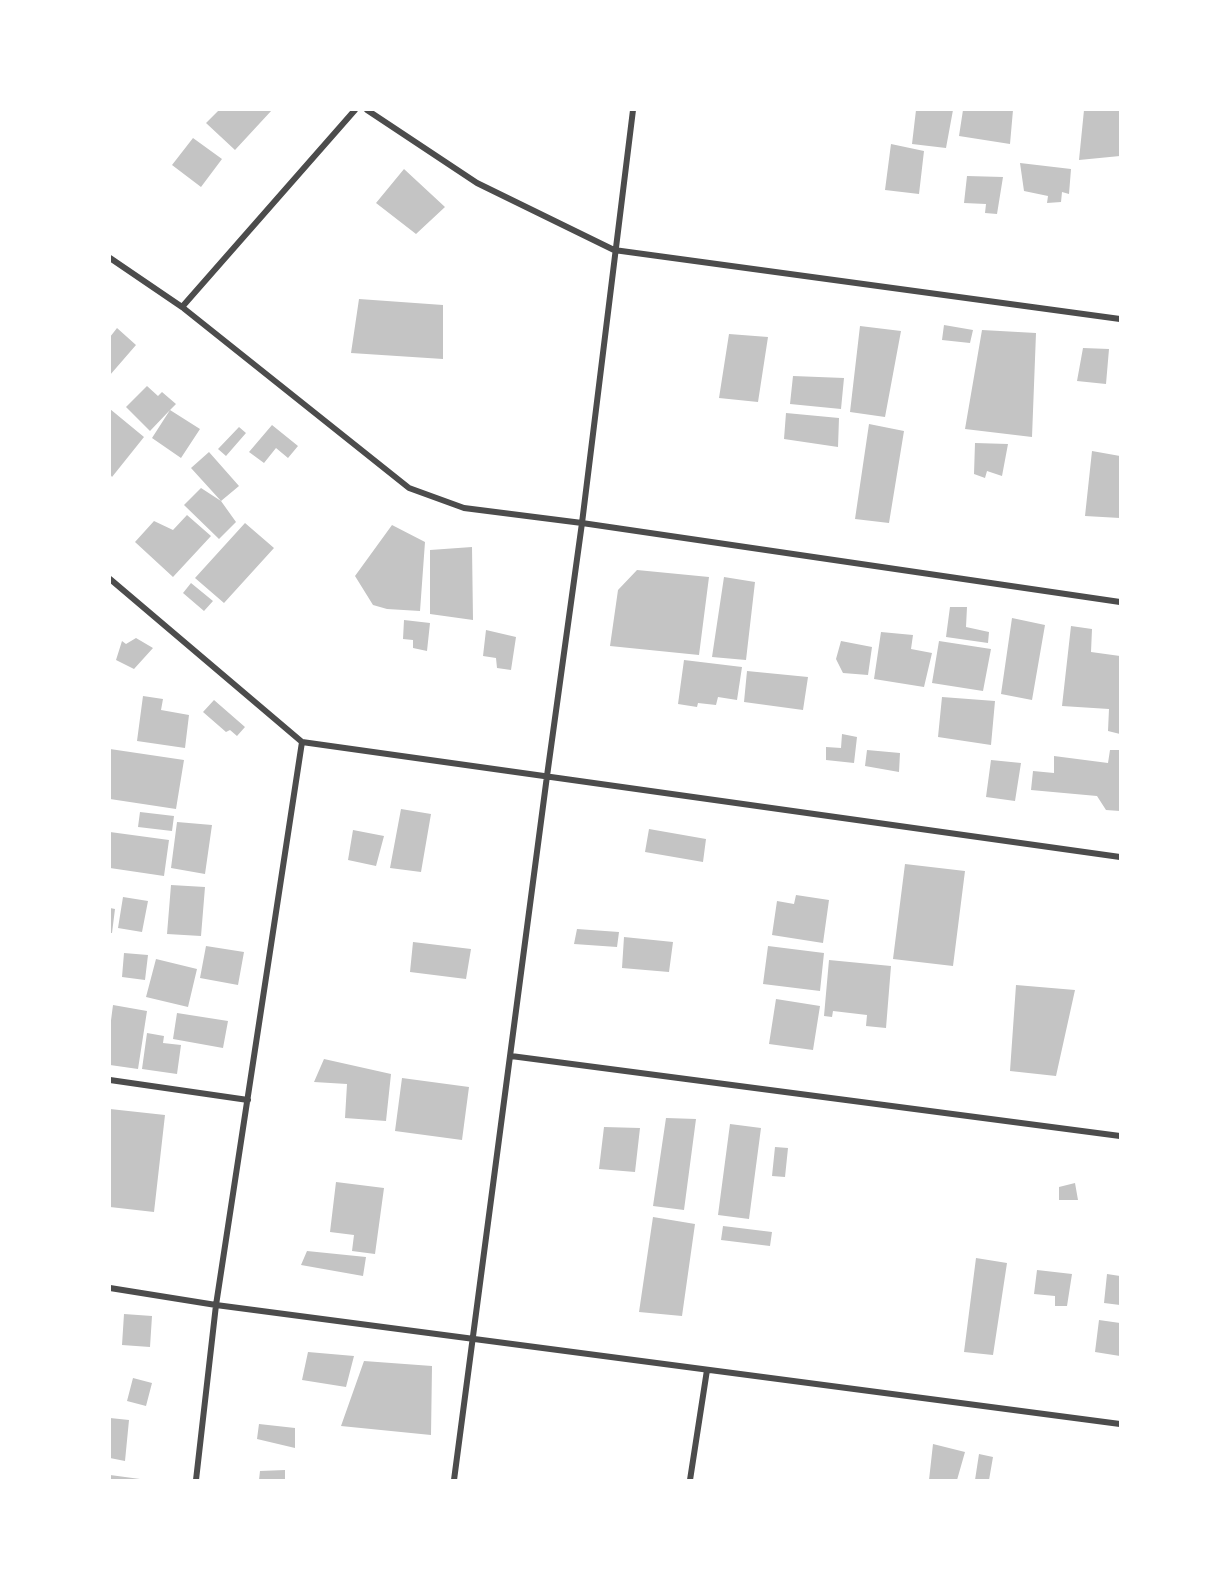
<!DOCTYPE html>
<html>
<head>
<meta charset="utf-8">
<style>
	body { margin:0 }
	#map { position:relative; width:1230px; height:1590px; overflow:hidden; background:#fff; font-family:Jost,sans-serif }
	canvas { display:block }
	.frame { position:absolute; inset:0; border:111px solid #fff; pointer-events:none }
</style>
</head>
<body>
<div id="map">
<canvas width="1230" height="1590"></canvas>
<div class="frame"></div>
</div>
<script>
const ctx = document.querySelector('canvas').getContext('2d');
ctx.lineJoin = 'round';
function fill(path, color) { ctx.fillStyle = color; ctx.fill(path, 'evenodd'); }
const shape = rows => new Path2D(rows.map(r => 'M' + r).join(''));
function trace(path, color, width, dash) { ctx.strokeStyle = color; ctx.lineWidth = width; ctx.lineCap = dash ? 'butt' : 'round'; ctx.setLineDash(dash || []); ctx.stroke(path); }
fill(shape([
	[219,110,272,110,235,150,206,123],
	[916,110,953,110,946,148,912,144],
	[963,110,1013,110,1010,144,959,136],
	[1084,110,1120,110,1120,156,1079,160],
	[193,138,222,159,201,187,172,165],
	[891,144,924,151,919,194,885,190],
	[1020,163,1071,169,1069,194,1062,192,1061,202,1047,203,1048,196,1024,191],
	[404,169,445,207,416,234,376,203],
	[967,176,1003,177,997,214,985,213,986,204,964,203],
	[359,299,443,305,443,359,351,353],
	[944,325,973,330,970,343,942,340],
	[860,326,901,331,885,417,850,412],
	[117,328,136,345,110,375,110,337],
	[982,330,1036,333,1032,437,965,429],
	[729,334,768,337,758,402,719,398],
	[1083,348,1109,349,1106,384,1077,381],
	[793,376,844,378,841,409,790,404],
	[147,386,158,396,162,392,176,404,170,410,200,429,181,458,152,438,170,410,150,431,126,407],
	[110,409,144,437,112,477,110,474],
	[786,413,839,418,838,447,784,439],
	[869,424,904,431,889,523,855,519],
	[272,425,298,446,288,458,276,448,264,463,249,452],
	[239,427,246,433,226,456,218,449],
	[975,443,1008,444,1002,476,987,471,985,478,974,474],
	[1092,451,1120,456,1120,518,1085,516],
	[209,452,239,486,221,501,236,522,219,539,184,505,201,488,221,501,191,468],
	[187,515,211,536,173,577,135,542,154,521,173,530],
	[245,523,274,548,224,603,195,578],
	[392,525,425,542,420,611,387,609,373,605,355,576],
	[472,547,473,620,430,614,430,550],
	[637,570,709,577,699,655,610,646,618,590],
	[724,577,755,582,746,660,712,657],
	[191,583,213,601,204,611,183,593],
	[950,607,967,607,966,627,989,632,988,643,946,637],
	[1012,618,1045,625,1032,700,1001,694],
	[404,620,430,623,427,651,413,648,413,640,403,639],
	[1071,626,1092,629,1091,652,1120,656,1120,734,1108,731,1109,709,1062,706],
	[486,630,516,637,511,670,497,668,496,658,483,656],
	[881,632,913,635,911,649,932,653,924,687,874,679],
	[136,638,153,648,134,669,116,660,122,641,126,644],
	[841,641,872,647,868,675,843,673,836,659],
	[939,641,991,649,983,691,932,683],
	[684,660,742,667,737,700,718,697,716,705,698,703,697,707,678,704],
	[747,671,808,677,803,710,744,702],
	[143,696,163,699,161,710,189,715,185,748,137,741],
	[942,697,995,701,991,745,938,737],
	[214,700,245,727,237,736,230,730,226,732,203,712],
	[842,734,857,737,854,763,826,760,826,747,841,748],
	[110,749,184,760,176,809,110,799],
	[867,750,900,753,899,772,865,766],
	[1110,750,1120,750,1120,811,1106,810,1097,796,1031,790,1033,771,1054,773,1054,756,1108,763],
	[991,760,1021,763,1015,801,986,797],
	[401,809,431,814,421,872,390,868],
	[140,812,174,816,172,831,138,827],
	[177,822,212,825,205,874,171,868],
	[649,829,706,839,703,862,645,852],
	[353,830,384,836,376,866,348,860],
	[110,832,169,840,164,876,110,868],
	[905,864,965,871,953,966,893,959],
	[171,885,205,887,201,936,167,934],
	[796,895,829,900,823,943,772,935,777,901,794,904],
	[123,897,148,901,142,932,118,928],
	[110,908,115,909,112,933,110,933],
	[577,929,619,932,617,947,574,944],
	[624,937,673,942,669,972,622,968],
	[413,942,471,949,466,979,410,972],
	[206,946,244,952,238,985,200,978],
	[768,946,824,953,820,991,763,984],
	[124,953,148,955,145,980,122,977],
	[156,959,197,969,188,1007,146,997],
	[829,960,891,966,886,1028,866,1026,867,1015,833,1011,832,1017,824,1016],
	[1016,985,1075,990,1056,1076,1010,1071],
	[776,999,820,1006,813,1050,769,1044],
	[113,1005,147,1011,138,1069,110,1065,110,1028],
	[177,1013,228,1021,223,1048,173,1039],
	[147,1033,164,1036,163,1043,181,1045,177,1074,142,1069],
	[324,1059,391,1074,386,1121,345,1118,347,1084,314,1082],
	[402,1078,469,1087,462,1140,395,1131],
	[110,1109,165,1115,154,1212,110,1207],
	[666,1118,696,1119,684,1210,653,1206],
	[730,1124,761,1128,749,1219,718,1215],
	[604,1127,640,1128,635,1172,599,1169],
	[775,1147,788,1148,785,1177,772,1176],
	[336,1182,384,1188,375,1254,352,1251,354,1235,330,1232],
	[1075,1183,1078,1200,1059,1200,1059,1187],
	[653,1217,695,1224,682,1316,639,1312],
	[723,1226,772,1232,770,1246,721,1240],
	[307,1251,366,1257,363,1276,301,1265],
	[976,1258,1007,1263,993,1355,964,1352],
	[1037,1270,1072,1274,1067,1306,1055,1306,1055,1296,1034,1294],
	[1107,1274,1120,1276,1120,1305,1104,1303],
	[124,1314,152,1316,150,1347,122,1345],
	[1099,1320,1120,1323,1120,1356,1095,1352],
	[308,1352,354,1356,346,1387,302,1380],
	[364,1361,432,1366,431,1435,341,1426],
	[133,1378,152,1383,146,1406,127,1401],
	[110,1418,129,1420,125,1461,110,1458],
	[259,1424,295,1428,295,1448,257,1439],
	[933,1444,965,1452,957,1480,929,1480],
	[979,1454,993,1457,989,1480,975,1480],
	[285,1470,285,1480,259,1480,260,1471],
	[110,1475,140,1479,140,1480,110,1480]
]), '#c4c4c4');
trace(shape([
	[367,110,477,183,614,250,1120,319],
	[110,258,182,307,409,488,464,508,582,523,1120,602],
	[182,307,355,110],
	[110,579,302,742,1120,857],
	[511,1056,1120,1136],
	[110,1080,248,1100],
	[110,1288,216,1305,1120,1424],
	[196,1480,216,1305,302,742],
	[454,1480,547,776,582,523,633,110],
	[690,1480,707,1370]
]), '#4c4c4c', 6);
</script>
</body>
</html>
